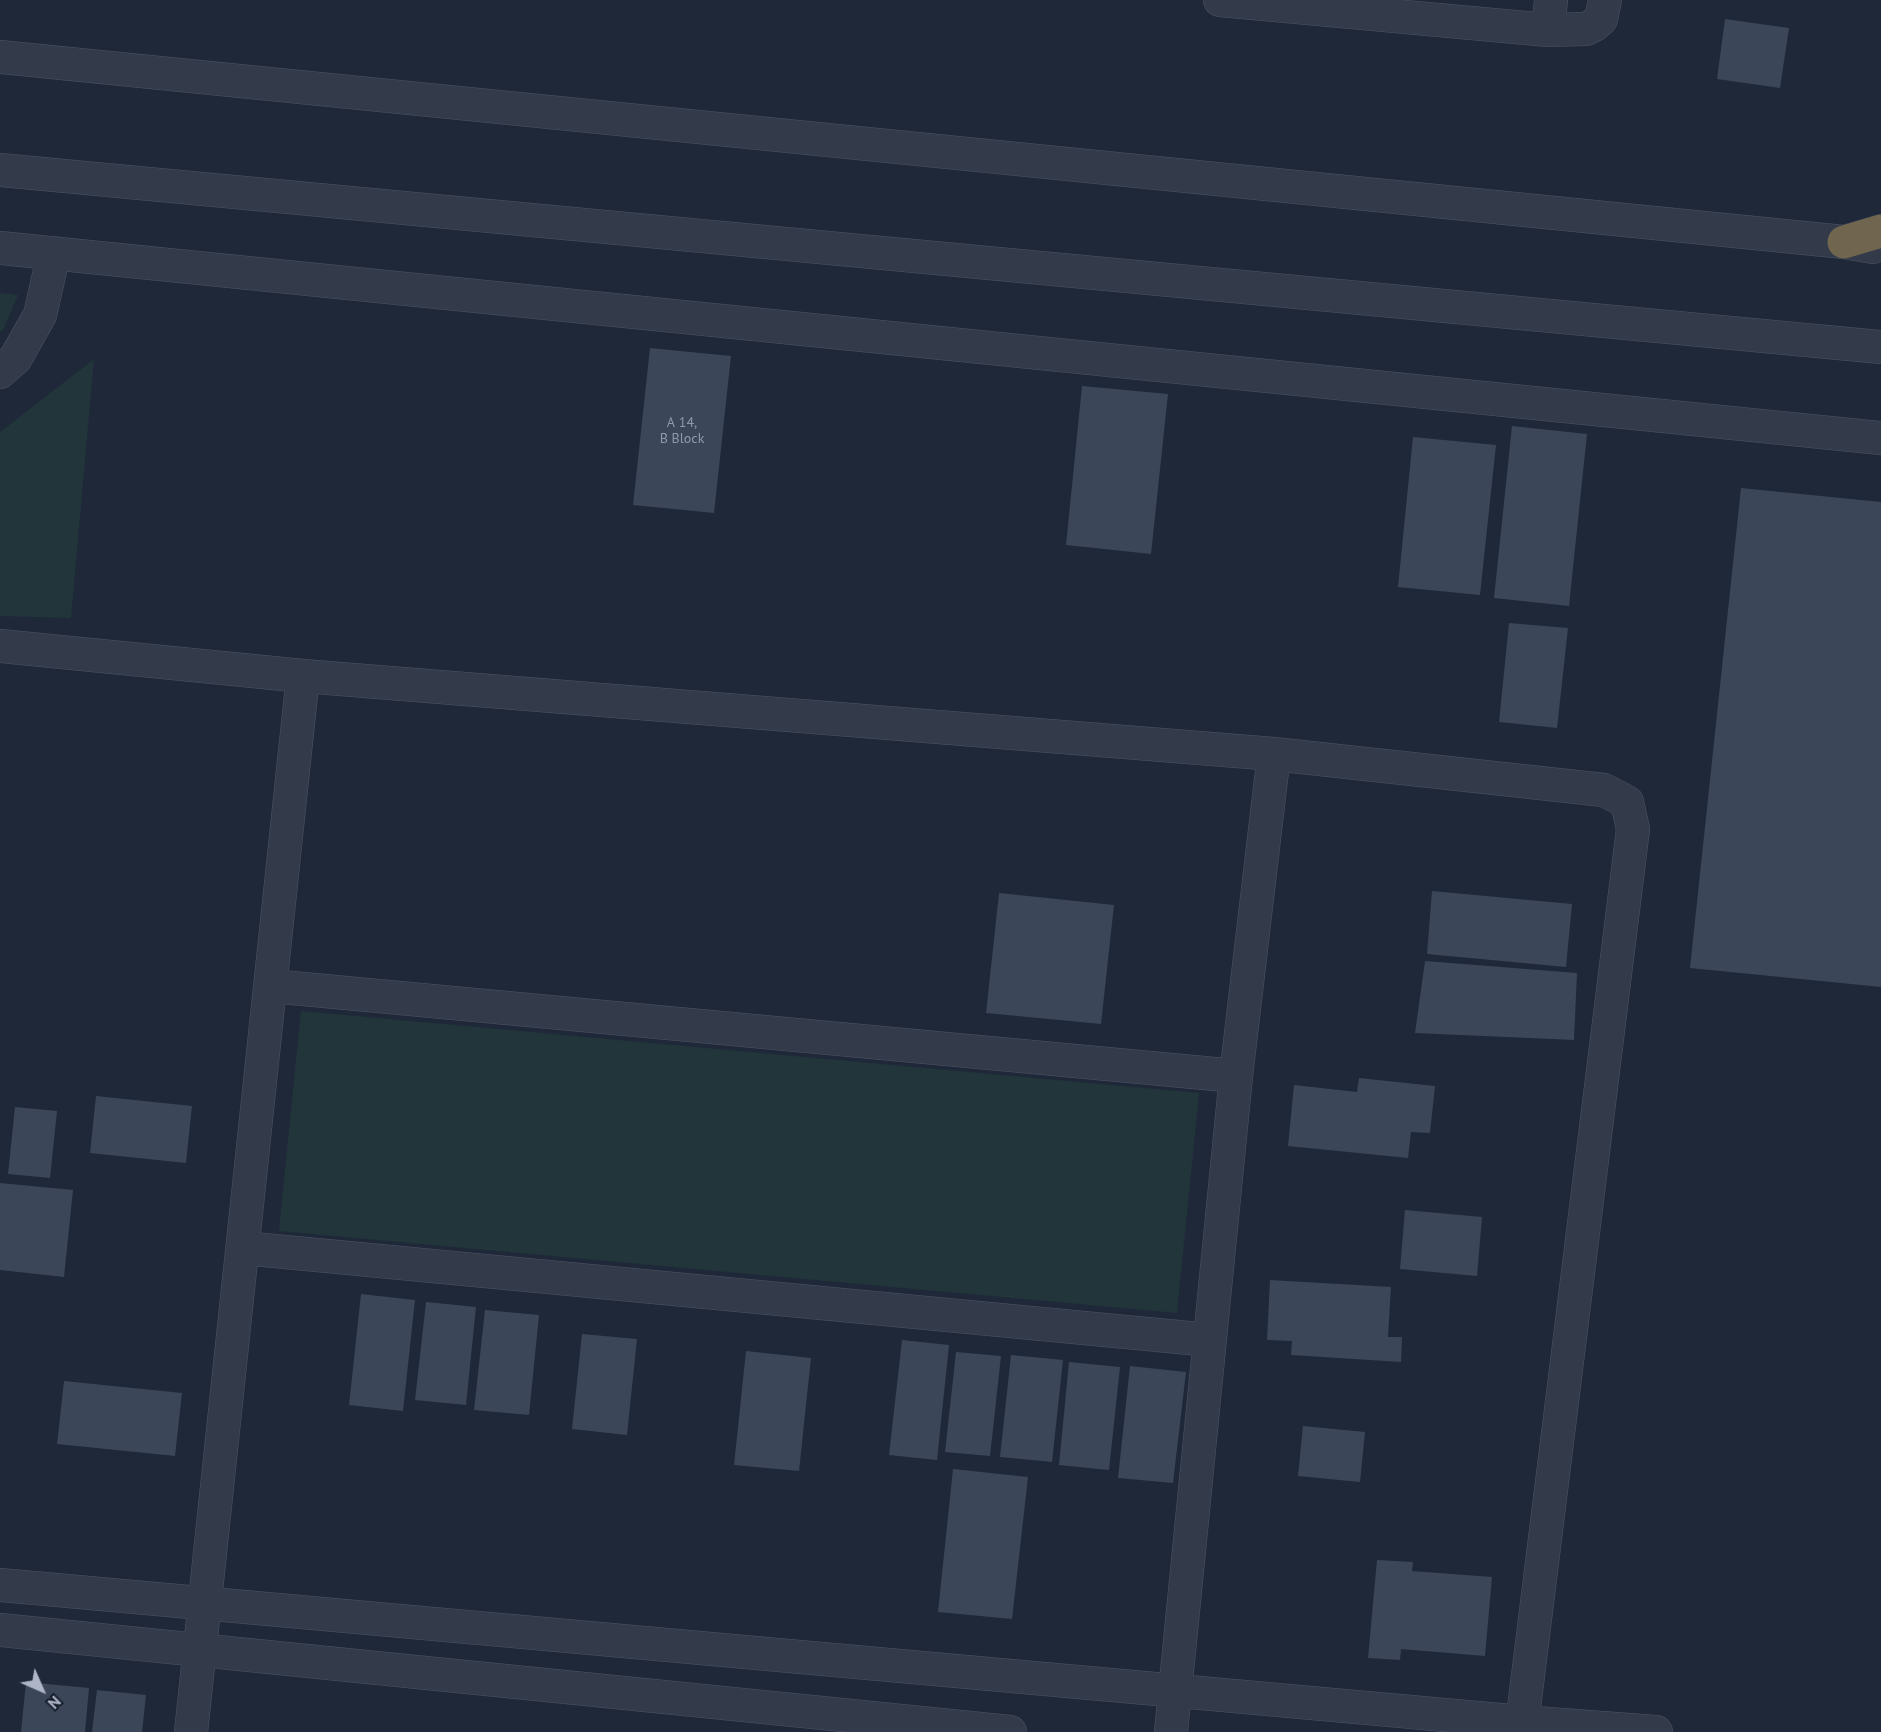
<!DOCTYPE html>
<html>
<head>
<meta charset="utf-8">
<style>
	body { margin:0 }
	#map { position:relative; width:1881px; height:1732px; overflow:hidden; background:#1f2839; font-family:"PT Sans",sans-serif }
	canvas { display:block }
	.north { position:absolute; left:12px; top:1660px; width:60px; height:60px; -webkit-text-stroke:4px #18202e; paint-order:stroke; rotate:135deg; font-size:16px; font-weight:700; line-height:24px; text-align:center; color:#adb5c6 }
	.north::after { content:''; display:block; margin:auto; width:21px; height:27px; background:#adb5c6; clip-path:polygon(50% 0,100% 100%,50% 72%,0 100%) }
</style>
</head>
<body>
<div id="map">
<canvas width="1881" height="1732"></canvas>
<div class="north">N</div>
</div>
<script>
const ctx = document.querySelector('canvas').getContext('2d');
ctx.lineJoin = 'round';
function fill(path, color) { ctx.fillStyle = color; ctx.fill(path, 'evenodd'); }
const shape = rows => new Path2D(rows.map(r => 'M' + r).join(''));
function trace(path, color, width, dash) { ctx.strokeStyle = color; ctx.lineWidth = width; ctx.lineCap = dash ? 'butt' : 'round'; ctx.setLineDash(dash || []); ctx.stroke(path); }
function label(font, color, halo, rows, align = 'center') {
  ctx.font = font + ' "PT Sans",sans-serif'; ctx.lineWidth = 4.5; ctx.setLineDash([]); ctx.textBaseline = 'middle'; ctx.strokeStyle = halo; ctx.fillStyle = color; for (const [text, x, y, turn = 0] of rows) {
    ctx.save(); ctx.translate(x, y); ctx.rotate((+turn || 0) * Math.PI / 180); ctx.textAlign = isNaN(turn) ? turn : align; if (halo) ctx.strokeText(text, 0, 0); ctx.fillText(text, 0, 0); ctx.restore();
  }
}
fill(shape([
	[0,293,18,295,4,328,0,333],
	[94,359,71,618,0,616,0,432],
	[301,1011,1199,1093,1177,1313,279,1231]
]), '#21353a');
fill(shape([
	[1725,19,1789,28,1780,88,1717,79],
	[650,348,731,356,714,513,633,505],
	[1082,386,1168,394,1151,554,1066,545],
	[1512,426,1587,434,1569,606,1494,598],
	[1413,437,1496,445,1480,595,1398,587],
	[1741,488,1881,502,1881,987,1690,968],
	[1509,623,1568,628,1557,728,1499,722],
	[1432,891,1572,904,1566,967,1427,954],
	[999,893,1114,905,1101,1024,986,1013],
	[1425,961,1577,973,1574,1040,1415,1033],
	[1359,1078,1435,1086,1430,1133,1411,1132,1408,1158,1288,1146,1294,1085,1357,1092],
	[96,1096,192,1106,186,1163,90,1153],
	[15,1107,57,1111,50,1178,8,1174],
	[0,1183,73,1190,64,1277,0,1270],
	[1405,1210,1482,1217,1477,1276,1400,1269],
	[1270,1280,1391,1287,1388,1337,1402,1337,1401,1362,1291,1355,1292,1341,1267,1340],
	[361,1294,415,1300,403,1411,349,1405],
	[426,1302,476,1307,466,1405,415,1400],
	[485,1310,539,1315,529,1415,474,1410],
	[582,1334,637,1339,627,1435,572,1429],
	[902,1340,949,1345,937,1460,889,1455],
	[746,1351,811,1358,799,1471,734,1465],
	[956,1352,1001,1356,990,1456,945,1452],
	[1011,1355,1063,1360,1052,1462,1000,1457],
	[1069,1362,1120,1367,1109,1470,1059,1465],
	[1130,1366,1186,1372,1173,1483,1118,1478],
	[64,1381,182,1393,175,1456,57,1444],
	[1303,1426,1365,1432,1360,1482,1298,1476],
	[953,1469,1028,1477,1012,1619,938,1612],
	[1377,1560,1413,1562,1412,1571,1492,1577,1485,1656,1401,1649,1400,1660,1368,1658],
	[26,1682,89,1688,85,1732,21,1732],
	[97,1690,146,1695,142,1732,92,1732]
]), '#3b4659');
const minor = shape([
	[1220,0,1548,30,1586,29,1594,25,1601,19,1605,0],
	[1548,30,1551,0],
	[0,57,1844,242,1873,247],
	[0,170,1881,347],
	[0,248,1881,438],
	[0,372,15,359,40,315,54,253],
	[0,646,303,676,1274,754,1604,790,1627,802,1633,829,1521,1732],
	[271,986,1236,1076],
	[243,1248,1210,1340],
	[0,1585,1522,1722,1656,1732],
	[0,1630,1010,1732],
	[191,1732,303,676],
	[1171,1732,1236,1076,1274,754]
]);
const highway = shape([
	[1844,242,1881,231]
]);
trace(minor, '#4d5564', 34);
trace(highway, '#3d4554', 34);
trace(minor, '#333a4a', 33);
trace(highway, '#70664f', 33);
label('14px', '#9099ab', null, [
	["A 14,",682,423],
	["B Block",682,439]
]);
</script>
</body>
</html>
